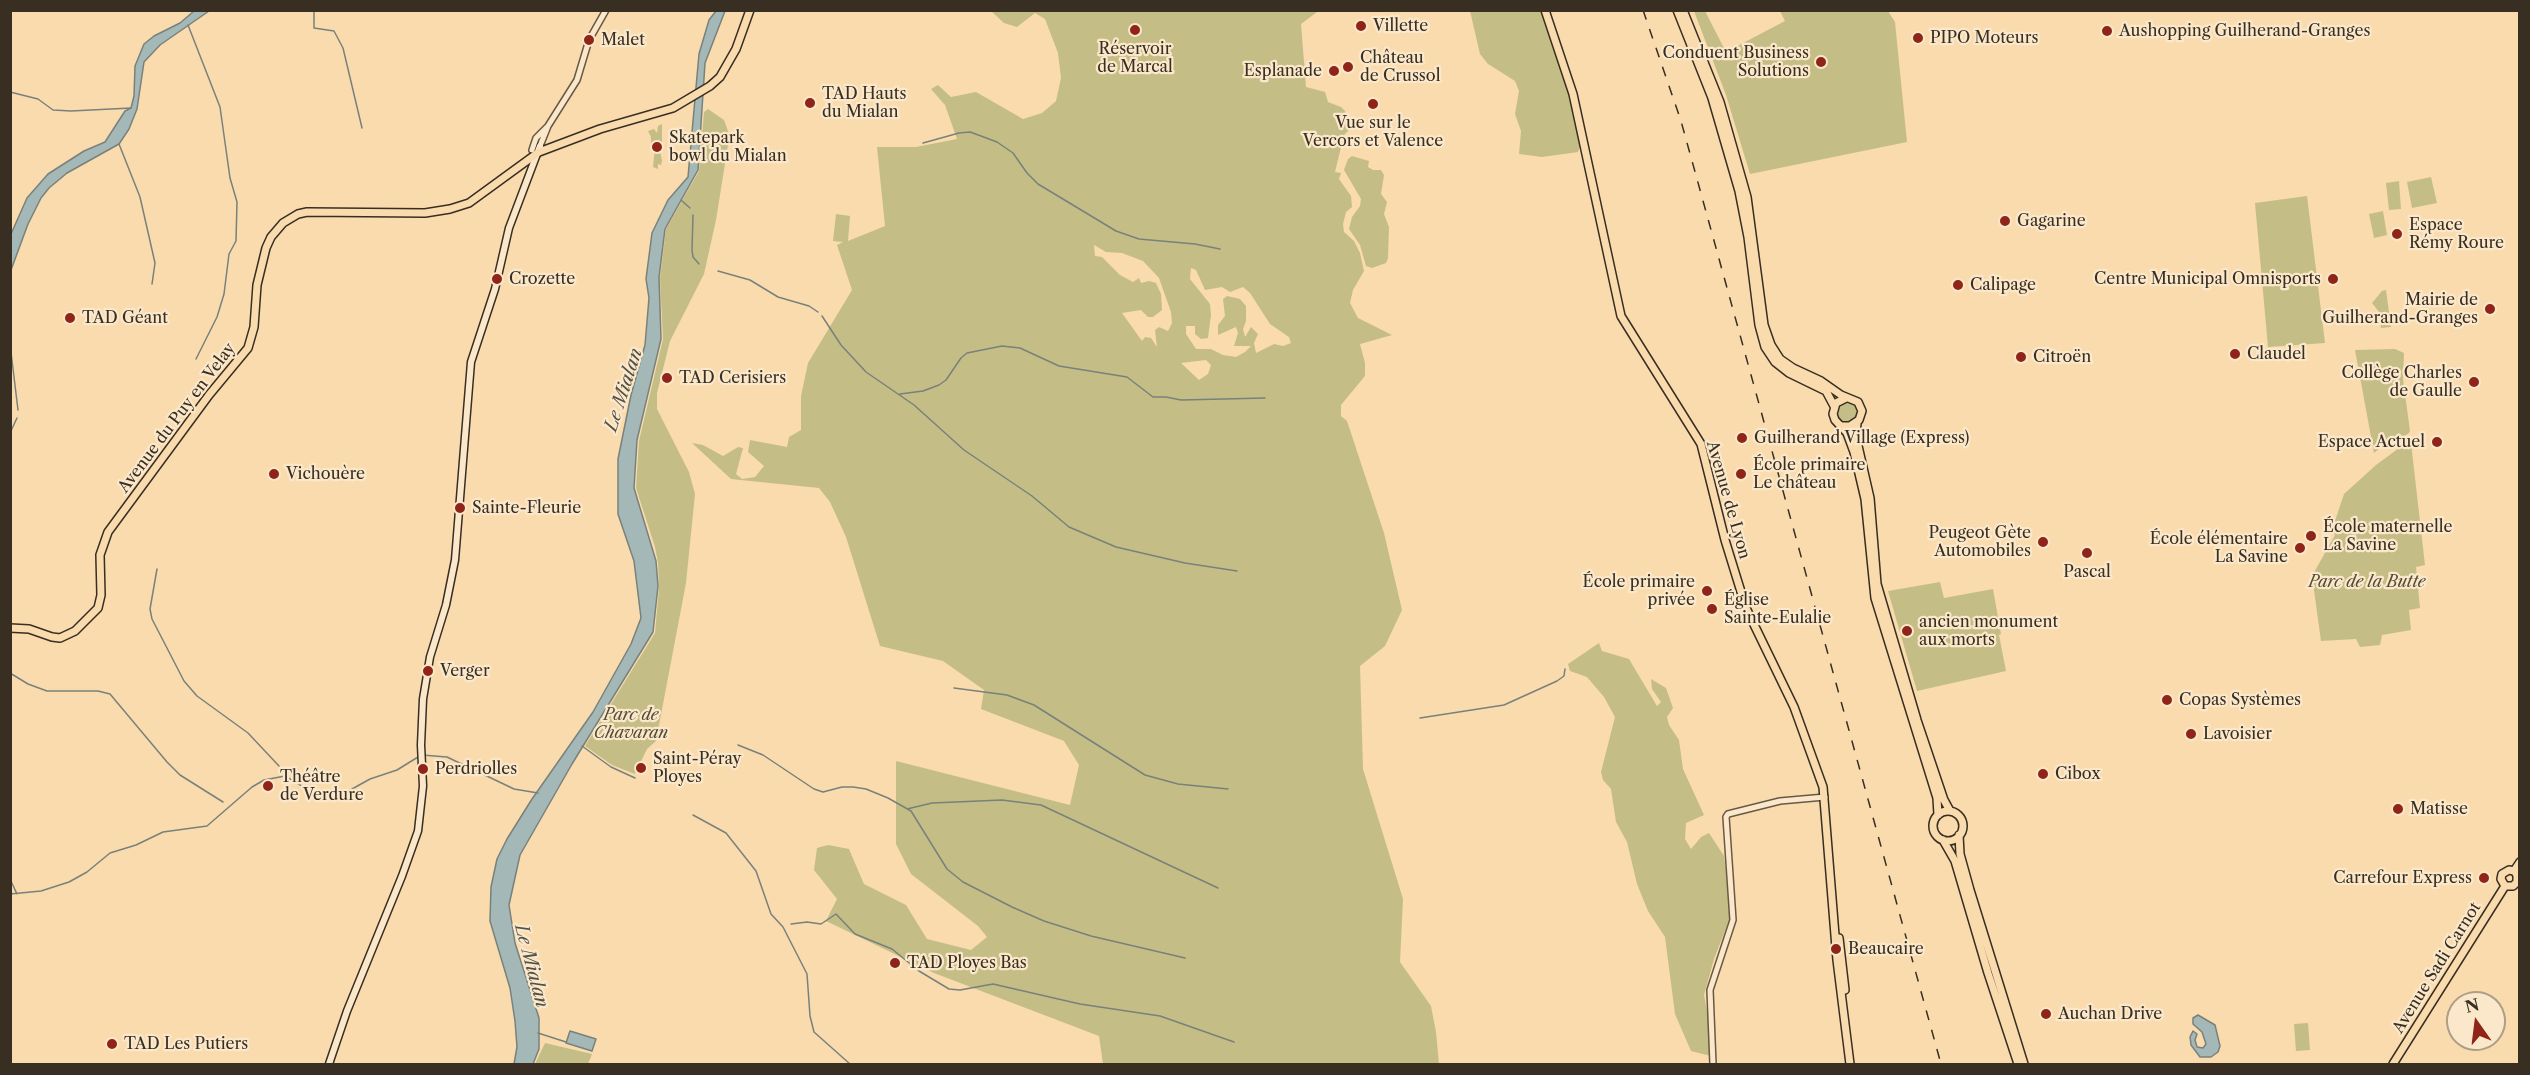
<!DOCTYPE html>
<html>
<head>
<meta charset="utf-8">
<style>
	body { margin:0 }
	#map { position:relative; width:2530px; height:1075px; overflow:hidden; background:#f9dbae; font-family:"Libre Caslon Text",serif }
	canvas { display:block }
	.frame { position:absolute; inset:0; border:12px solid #382e22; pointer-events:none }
	.north { position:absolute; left:2446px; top:991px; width:60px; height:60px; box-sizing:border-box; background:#fbe8ca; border:2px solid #ad9e87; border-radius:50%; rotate:346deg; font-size:16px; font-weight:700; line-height:24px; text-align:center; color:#382e22 }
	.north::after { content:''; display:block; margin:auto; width:21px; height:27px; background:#8f2418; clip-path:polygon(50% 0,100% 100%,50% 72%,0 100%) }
</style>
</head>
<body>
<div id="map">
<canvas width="2530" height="1075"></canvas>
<div class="frame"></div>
<div class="north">N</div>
</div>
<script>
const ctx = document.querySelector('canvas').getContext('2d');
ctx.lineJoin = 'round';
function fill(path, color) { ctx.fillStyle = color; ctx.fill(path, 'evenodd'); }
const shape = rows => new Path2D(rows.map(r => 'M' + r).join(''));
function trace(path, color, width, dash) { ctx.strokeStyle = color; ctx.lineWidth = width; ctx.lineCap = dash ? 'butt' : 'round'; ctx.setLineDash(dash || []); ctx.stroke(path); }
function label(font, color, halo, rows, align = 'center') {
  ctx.font = font + ' "Libre Caslon Text",serif'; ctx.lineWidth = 4.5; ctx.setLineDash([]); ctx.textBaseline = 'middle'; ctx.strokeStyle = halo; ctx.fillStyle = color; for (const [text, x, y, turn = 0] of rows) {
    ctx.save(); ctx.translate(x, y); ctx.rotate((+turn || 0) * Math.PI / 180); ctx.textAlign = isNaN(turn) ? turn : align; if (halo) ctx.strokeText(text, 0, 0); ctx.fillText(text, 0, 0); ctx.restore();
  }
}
fill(shape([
	[991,11,1328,11,1317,12,1301,24,1306,87,1325,92,1328,102,1341,107,1345,111,1346,120,1352,127,1344,135,1335,172,1341,173,1339,179,1351,196,1352,207,1346,212,1343,224,1344,232,1354,241,1360,253,1364,271,1353,290,1350,303,1358,318,1392,335,1360,344,1365,363,1365,376,1341,405,1341,416,1347,421,1384,533,1402,610,1385,646,1360,666,1363,769,1403,899,1400,962,1431,1006,1436,1032,1439,1064,1103,1064,1099,1036,934,973,826,921,837,899,814,870,817,848,828,845,849,849,864,884,906,905,927,939,971,950,987,937,978,926,911,874,896,844,896,761,1070,805,1079,765,1064,741,981,709,984,690,943,661,880,646,846,537,830,502,819,488,731,479,692,443,703,445,723,456,738,447,743,448,736,474,742,479,755,477,764,466,748,452,750,440,787,447,789,437,801,430,801,396,808,363,852,290,837,245,843,242,833,241,836,214,850,216,848,241,885,226,877,147,916,147,957,139,945,105,931,89,938,85,951,97,976,92,1023,119,1042,113,1056,101,1061,78,1058,53,1045,19,1035,13,1017,27,1004,23],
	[1094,245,1106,252,1122,253,1143,261,1159,278,1171,312,1172,323,1168,331,1159,327,1155,330,1157,347,1151,338,1145,337,1142,341,1122,313,1141,310,1148,317,1153,317,1162,310,1161,294,1156,283,1149,281,1141,283,1139,278,1133,282,1120,275,1102,257,1095,256],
	[1191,268,1196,270,1205,290,1222,287,1230,292,1243,287,1250,293,1270,324,1289,337,1291,343,1283,346,1274,344,1256,353,1254,343,1258,334,1251,327,1245,337,1243,329,1246,321,1246,306,1240,299,1227,296,1223,299,1225,316,1218,325,1218,335,1236,327,1238,333,1234,346,1251,346,1245,352,1236,357,1223,355,1211,349,1196,349,1186,334,1186,326,1195,326,1195,334,1201,339,1208,338,1211,315,1210,304,1190,279],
	[1206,360,1211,365,1208,374,1199,380,1181,363],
	[1470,11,1545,11,1583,138,1578,152,1542,157,1519,154,1521,131,1515,114,1519,91,1515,81,1488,64,1480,54],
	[1694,11,1705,11,1726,52,1785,21,1780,11,1888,11,1895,22,1907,142,1750,174,1726,95],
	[708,109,724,120,728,131,728,145,716,220,704,274,670,341,657,393,657,409,689,472,695,494,686,583,656,741,647,749,635,774,612,765,585,746,655,633,659,588,658,563,655,547,636,488,639,441,663,339,660,278,666,229,699,171,704,112],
	[662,124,662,143,659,146,662,161,661,165,658,164,658,169,653,167,655,146,651,144,651,137,648,131,654,129,657,133,658,126],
	[1352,156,1369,161,1368,167,1373,170,1381,170,1384,175,1381,194,1387,202,1384,214,1389,227,1388,258,1386,263,1372,268,1366,266,1360,245,1349,229,1352,217,1360,206,1361,199,1344,170,1348,159],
	[2431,177,2437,203,2412,208,2407,182],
	[2399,181,2401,209,2389,210,2386,183],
	[2307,196,2325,343,2268,347,2255,203],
	[2383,211,2387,235,2374,238,2369,214],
	[2386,290,2391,327,2381,328,2379,312,2372,303,2382,291],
	[2395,349,2404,353,2403,379,2410,431,2408,434,2380,448,2374,453,2355,350],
	'1837 412a10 10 0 1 1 20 0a10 10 0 1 1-20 0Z',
	[2411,443,2425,565,2416,567,2420,608,2409,610,2411,630,2382,635,2380,645,2360,647,2356,639,2321,641,2312,576,2335,535,2332,530,2344,494,2376,465,2399,448],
	[1940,582,1944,598,1993,589,2001,634,1999,635,2006,671,1917,691,1888,591],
	[1599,643,1602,651,1629,659,1657,706,1661,702,1652,689,1651,679,1666,688,1673,708,1667,717,1669,725,1679,740,1683,769,1704,815,1686,823,1685,839,1691,849,1701,837,1709,833,1724,856,1730,902,1730,918,1714,959,1704,995,1711,1033,1711,1056,1691,1051,1675,1014,1665,937,1648,911,1637,884,1627,842,1616,822,1611,789,1603,780,1601,772,1615,717,1604,697,1587,677,1570,671,1568,664],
	[2308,1023,2310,1050,2296,1051,2294,1024],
	[545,1043,592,1054,588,1064,535,1064]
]), '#c4be86');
const water = shape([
	[194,11,209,11,160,45,144,62,137,109,129,129,119,144,67,173,49,188,41,198,28,224,11,270,11,234,27,198,48,174,84,151,105,142,125,111,131,108,134,96,135,66,144,44,154,36,180,23,194,11],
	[716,11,725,11,705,63,698,170,665,229,659,277,661,339,637,440,634,488,656,561,658,586,653,632,572,764,520,855,509,905,515,943,539,1018,539,1049,533,1064,514,1064,517,1047,515,1021,510,988,490,921,491,887,497,859,507,839,532,799,593,712,631,644,641,618,634,561,618,514,618,459,631,395,645,345,649,298,646,279,652,233,668,200,688,177,699,54,709,20,716,11],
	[2198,1015,2215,1025,2220,1046,2218,1052,2211,1057,2200,1057,2191,1045,2190,1037,2193,1031,2197,1034,2195,1040,2197,1047,2203,1048,2206,1044,2202,1032,2193,1024,2193,1018,2198,1015],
	[570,1031,596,1039,592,1051,566,1043,570,1031]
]);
fill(water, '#a4b8b7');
trace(water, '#79817b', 1.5);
trace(shape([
	[314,10,314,28,334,31,343,48,362,128],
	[188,25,220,107,230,178,237,202,236,241,229,254,224,294,217,317,196,359],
	[10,92,38,99,53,110,71,111,131,108],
	[923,143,959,133,970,132,981,136,997,142,1013,153,1027,173,1038,184,1116,231,1139,239,1195,244,1220,249],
	[119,144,140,197,155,263,152,284],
	[681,200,690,208],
	[693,215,692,250,693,257,699,264],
	[718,271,750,280,778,297,809,306,818,312],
	[822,316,841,345,866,372,914,405,964,450,1032,496,1069,527,1116,547,1185,563,1237,571],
	[10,344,18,410],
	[900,394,923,391,939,385,946,380,961,358,967,353,1002,346,1020,348,1059,366,1127,377,1153,397,1166,397,1181,400,1265,398],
	[10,433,17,418],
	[157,569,150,609,152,619,184,681,197,696,248,733,279,766],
	[10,673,28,684,47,691,98,691,110,694,167,762,180,775,223,802],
	[954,688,1007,695,1034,705,1145,775,1178,784,1228,789],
	[1420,718,1504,705,1557,681,1564,676,1565,669],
	[738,745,763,755,814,789,823,792,842,787,853,787,866,789,888,798,911,811,947,869,963,882,1012,907,1044,921,1091,936,1185,958],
	[582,746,611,767,635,778],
	[422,755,447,757,514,789,538,793],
	[907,809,932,803,1002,800,1041,805,1218,888],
	[693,815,726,833,756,871,771,914,783,927,807,974,810,1016,814,1032,850,1064],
	[10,879,17,894],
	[10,894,41,891,69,882,87,872,110,853,136,845,163,832,207,826,252,787,264,780,285,776,324,799,334,799,370,779,397,770,418,757],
	[791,924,807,922,821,924,836,914,855,934,892,949,919,971,949,989,960,990,993,984,1080,1004,1160,1016,1234,1042],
	[538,1033,566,1042]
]), '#79817b', 1.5);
const tertiary = shape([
	[540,146,548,126,577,80,589,40,606,10],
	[532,150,536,138,547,127],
	[1713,1064,1710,990,1733,920,1726,817,1728,814,1780,801,1825,797]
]);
const secondary = shape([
	[329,1064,347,1011,402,876,418,831,423,786,421,745,423,699,430,657,446,605,455,560,471,362,495,289,509,228,540,146]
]);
const primary = shape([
	[1545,10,1573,94,1621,316,1701,444,1725,540,1746,608,1794,707,1823,787,1837,960,1850,1064],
	[1677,10,1712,98,1739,191,1748,237,1759,325,1765,347,1775,362,1789,373,1826,391,1834,406],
	[1683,10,1720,102,1747,197,1764,325,1771,345,1780,359,1793,368,1821,381,1841,395,1858,402,1862,411,1859,420,1850,426,1842,426],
	[1846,398,1836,403,1833,414,1835,420,1847,433,1854,452,1865,499,1875,598,1937,798,1938,815],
	[1857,423,1856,437,1870,498,1877,584,1917,720,1944,800,1950,811],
	[10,628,29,629,52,637,60,638,75,631,98,608,101,595,100,555,108,532,209,395,248,348,254,327,257,285,266,248,271,237,283,223,298,214,307,212,425,213,450,209,469,203,539,152,600,129,673,108,710,86,720,77,736,49,750,10],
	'1933 826a15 15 0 1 1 30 0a15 15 0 1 1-30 0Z',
	[1959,835,1960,854,1970,890,2024,1064],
	[1943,840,1955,861,1988,973,2018,1064],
	[2514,871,2520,862],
	[2505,886,2513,886,2517,882,2517,875,2514,871],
	[2505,886,2501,879,2502,874,2509,870,2514,871],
	[1839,938,1845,990],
	[2393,1064,2505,886]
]);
trace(tertiary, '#685945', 8);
trace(secondary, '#382e22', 9);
trace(primary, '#382e22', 10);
trace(tertiary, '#fbe8ca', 5);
trace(secondary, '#fbe8ca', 6);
trace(primary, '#f9dbae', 7);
trace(shape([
	[1643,10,1681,121,1941,1064]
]), '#382e22', 1.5, [10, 10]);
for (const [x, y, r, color] of [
	[1361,26,6,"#8f2418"],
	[1135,30,6,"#8f2418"],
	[2107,31,6,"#8f2418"],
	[1918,38,6,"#8f2418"],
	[589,40,6,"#8f2418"],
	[1821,62,6,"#8f2418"],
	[1348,67,6,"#8f2418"],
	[1334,71,6,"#8f2418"],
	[810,103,6,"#8f2418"],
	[1373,104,6,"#8f2418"],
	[657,147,6,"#8f2418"],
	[2005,221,6,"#8f2418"],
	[2397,234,6,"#8f2418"],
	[497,279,6,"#8f2418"],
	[2333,279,6,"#8f2418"],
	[1958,285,6,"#8f2418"],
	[2490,309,6,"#8f2418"],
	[70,318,6,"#8f2418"],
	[2235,354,6,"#8f2418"],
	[2021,357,6,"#8f2418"],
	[667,378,6,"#8f2418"],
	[2474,382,6,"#8f2418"],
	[1742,438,6,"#8f2418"],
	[2437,442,6,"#8f2418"],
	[274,474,6,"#8f2418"],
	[1741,474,6,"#8f2418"],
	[460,508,6,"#8f2418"],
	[2311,536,6,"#8f2418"],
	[2043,542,6,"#8f2418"],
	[2300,548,6,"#8f2418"],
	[2087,553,6,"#8f2418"],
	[1707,591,6,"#8f2418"],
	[1712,609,6,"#8f2418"],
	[1907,631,6,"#8f2418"],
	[428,671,6,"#8f2418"],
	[2167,700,6,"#8f2418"],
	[2191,734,6,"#8f2418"],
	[641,768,6,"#8f2418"],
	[423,769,6,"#8f2418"],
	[2043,774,6,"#8f2418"],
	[268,786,6,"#8f2418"],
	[2398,809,6,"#8f2418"],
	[2484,878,6,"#8f2418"],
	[1836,949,6,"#8f2418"],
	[895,963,6,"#8f2418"],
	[2046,1014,6,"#8f2418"],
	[112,1044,6,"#8f2418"]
]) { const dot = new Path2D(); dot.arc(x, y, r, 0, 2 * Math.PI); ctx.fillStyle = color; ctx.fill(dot); trace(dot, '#fbe8ca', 2); }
label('16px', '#382e22', '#fbe8ca', [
	["Villette",1373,26],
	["Aushopping Guilherand-Granges",2119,31],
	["PIPO Moteurs",1930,38],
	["Malet",601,40],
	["Réservoir",1135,49,"center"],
	["de Marcal",1135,67,"center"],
	["Conduent Business",1809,53,"right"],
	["Solutions",1809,71,"right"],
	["Château",1360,58],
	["de Crussol",1360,76],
	["Esplanade",1322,71,"right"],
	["TAD Hauts",822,94],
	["du Mialan",822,112],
	["Vue sur le",1373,123,"center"],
	["Vercors et Valence",1373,141,"center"],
	["Skatepark",669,138],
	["bowl du Mialan",669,156],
	["Gagarine",2017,221],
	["Espace",2409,225],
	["Rémy Roure",2409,243],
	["Crozette",509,279],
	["Centre Municipal Omnisports",2321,279,"right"],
	["Calipage",1970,285],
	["Mairie de",2478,300,"right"],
	["Guilherand-Granges",2478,318,"right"],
	["TAD Géant",82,318],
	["Claudel",2247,354],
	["Citroën",2033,357],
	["Collège Charles",2462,373,"right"],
	["de Gaulle",2462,391,"right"],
	["TAD Cerisiers",679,378],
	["Guilherand Village (Express)",1754,438],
	["Espace Actuel",2425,442,"right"],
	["École primaire",1753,465],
	["Le château",1753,483],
	["Vichouère",286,474],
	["Sainte-Fleurie",472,508],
	["École maternelle",2323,527],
	["La Savine",2323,545],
	["Peugeot Gète",2031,533,"right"],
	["Automobiles",2031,551,"right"],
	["École élémentaire",2288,539,"right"],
	["La Savine",2288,557,"right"],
	["Pascal",2087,572,"center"],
	["École primaire",1695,582,"right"],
	["privée",1695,600,"right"],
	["Église",1724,600],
	["Sainte-Eulalie",1724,618],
	["ancien monument",1919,622],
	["aux morts",1919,640],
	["Verger",440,671],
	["Copas Systèmes",2179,700],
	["Lavoisier",2203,734],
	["Saint-Péray",653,759],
	["Ployes",653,777],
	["Perdriolles",435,769],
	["Cibox",2055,774],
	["Théâtre",280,777],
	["de Verdure",280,795],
	["Matisse",2410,809],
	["Carrefour Express",2472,878,"right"],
	["Beaucaire",1848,949],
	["TAD Ployes Bas",907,963],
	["Auchan Drive",2058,1014],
	["TAD Les Putiers",124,1044]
], 'left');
label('16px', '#382e22', '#fbe8ca', [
	["Avenue du Puy en Velay",177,418,-53],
	["Avenue de Lyon",1728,500,74],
	["Avenue Sadi Carnot",2437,968,-58]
]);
label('italic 16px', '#544b36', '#fbe8ca', [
	["Parc de la Butte",2367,582],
	["Parc de",631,715],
	["Chavaran",631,733]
]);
label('italic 18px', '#535047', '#fbe8ca', [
	["Le Mialan",624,390,-72],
	["Le Mialan",531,966,75]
]);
</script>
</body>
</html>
